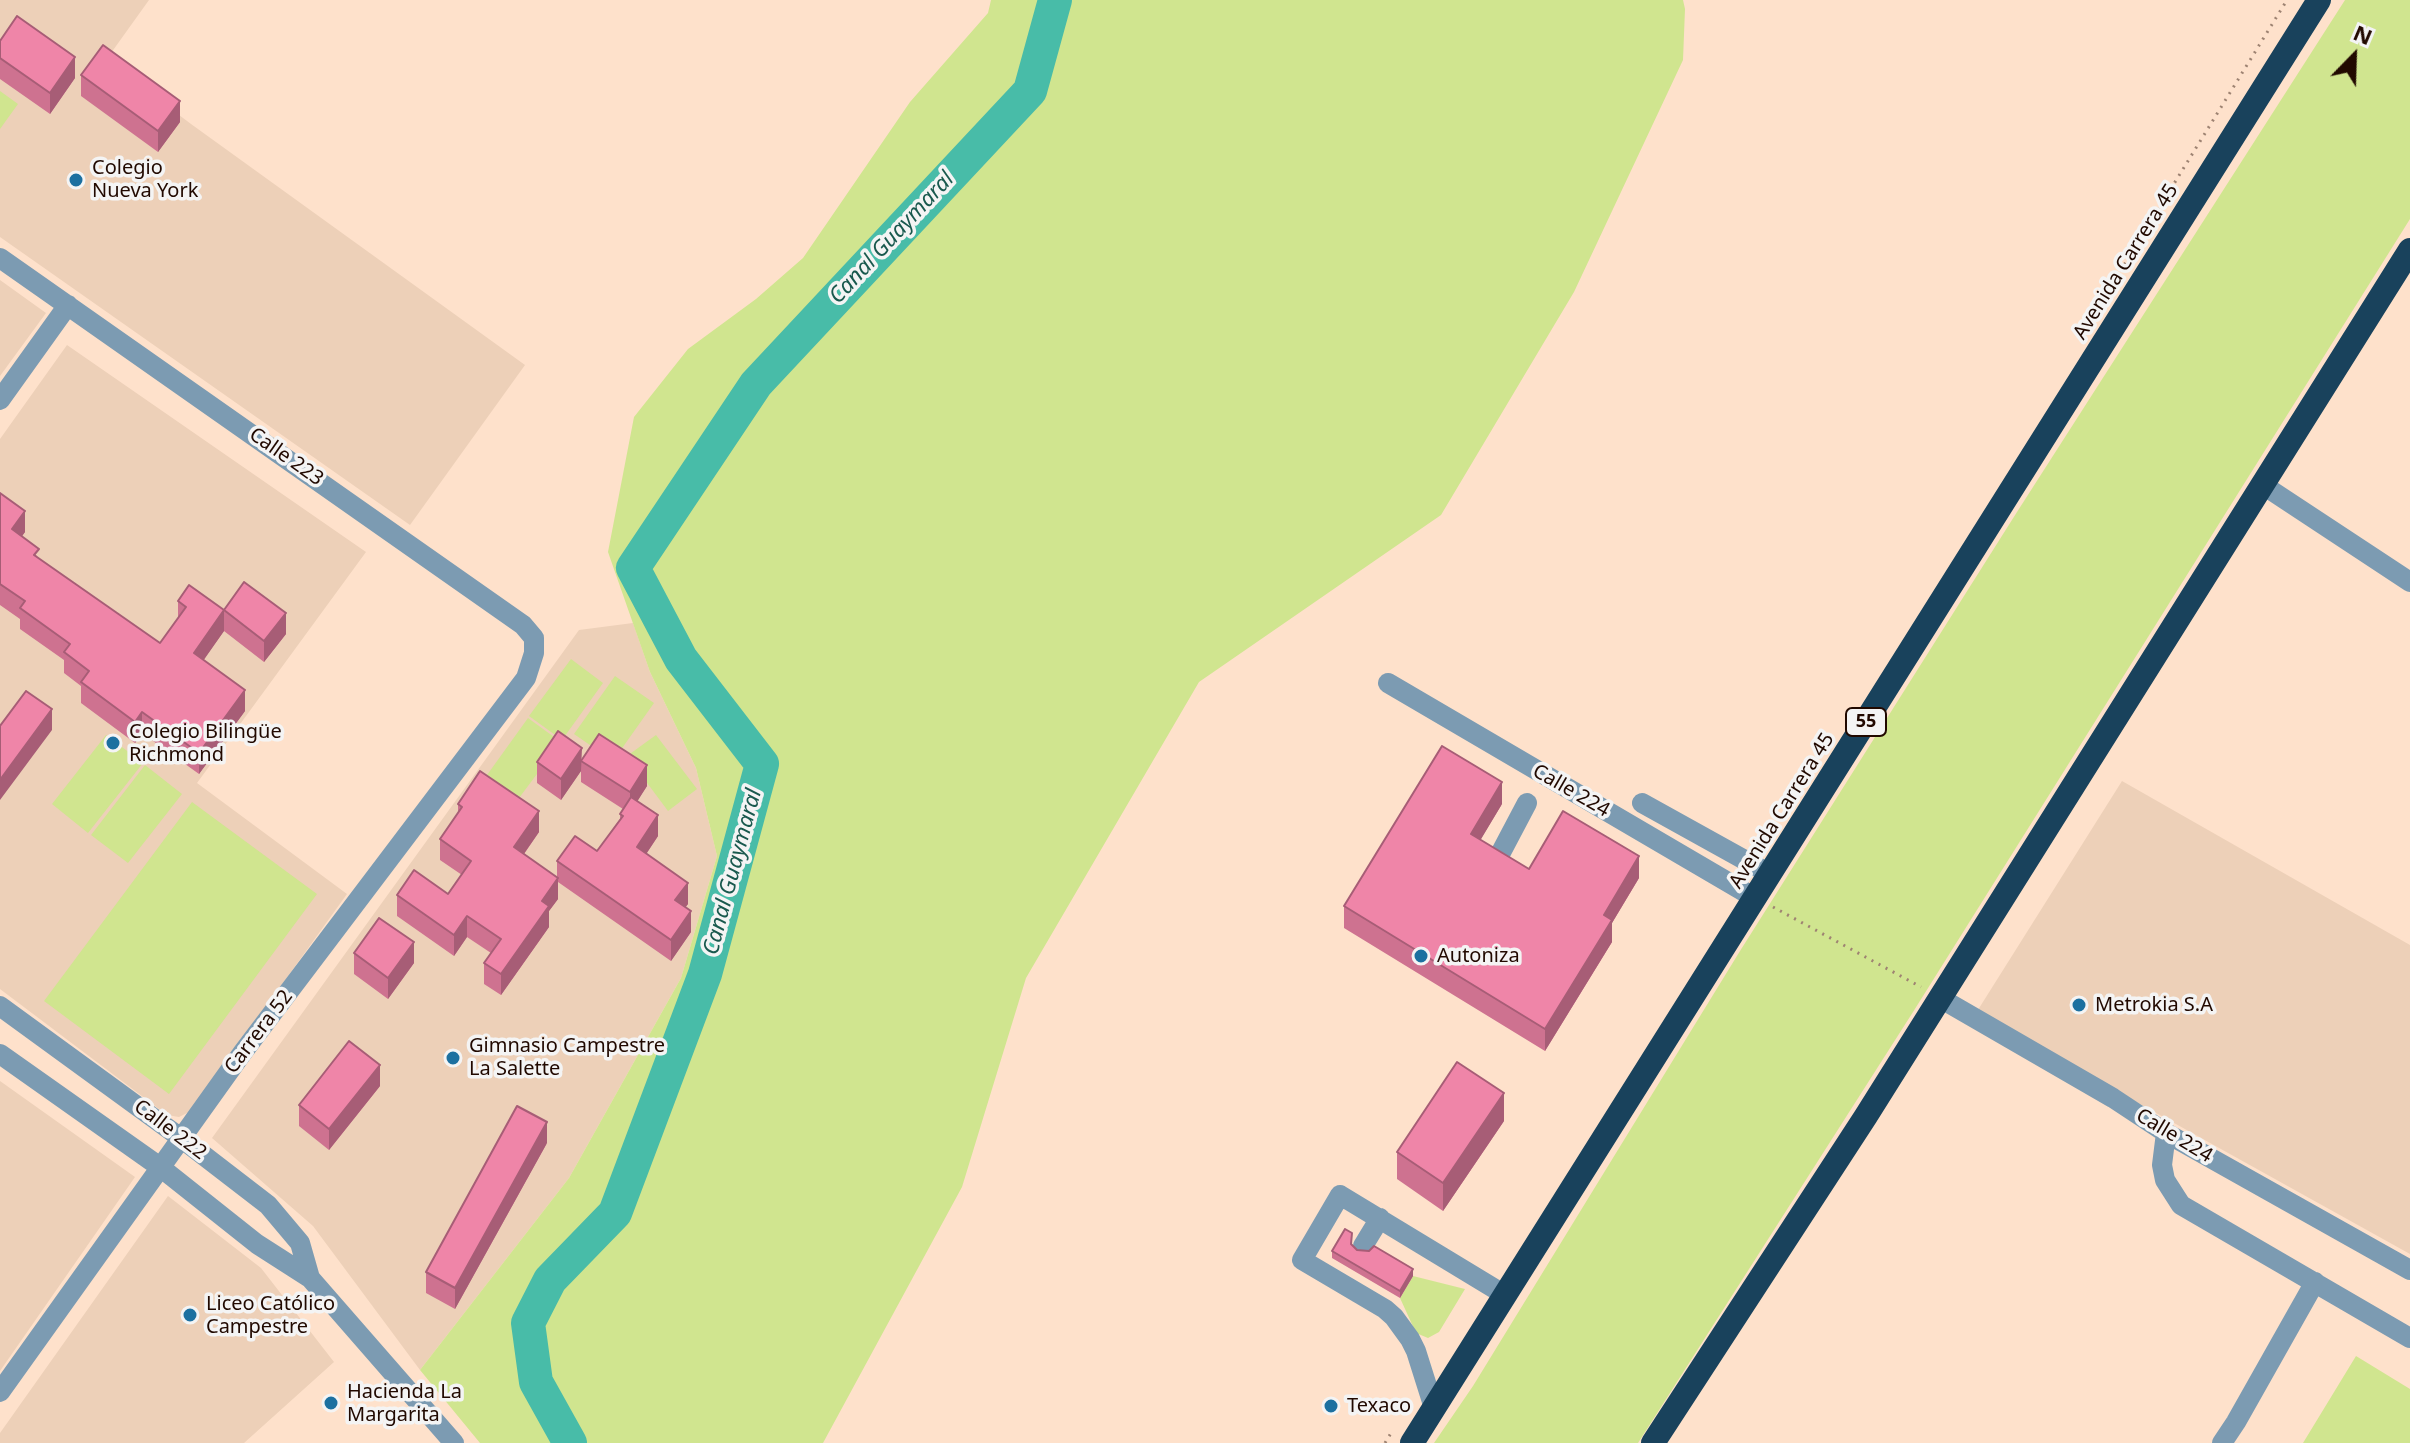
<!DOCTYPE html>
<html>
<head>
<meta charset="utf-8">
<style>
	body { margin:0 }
	#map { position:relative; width:2410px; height:1443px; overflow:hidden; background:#fee1cb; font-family:"Noto Sans",sans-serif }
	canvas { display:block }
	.north { position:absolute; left:2314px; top:16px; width:80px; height:80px; -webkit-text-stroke:6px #f4f4f4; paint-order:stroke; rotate:23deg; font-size:22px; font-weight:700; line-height:32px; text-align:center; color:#210900 }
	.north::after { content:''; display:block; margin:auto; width:28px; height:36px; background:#210900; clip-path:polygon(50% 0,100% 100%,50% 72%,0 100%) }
</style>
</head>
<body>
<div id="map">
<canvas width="2410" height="1443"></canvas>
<div class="north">N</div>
</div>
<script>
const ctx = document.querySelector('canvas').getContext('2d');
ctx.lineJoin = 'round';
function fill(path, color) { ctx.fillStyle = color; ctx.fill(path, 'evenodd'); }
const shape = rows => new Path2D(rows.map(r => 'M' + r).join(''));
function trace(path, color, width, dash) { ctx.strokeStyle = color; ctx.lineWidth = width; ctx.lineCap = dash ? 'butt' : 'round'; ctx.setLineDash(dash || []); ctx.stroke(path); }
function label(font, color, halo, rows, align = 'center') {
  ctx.font = font + ' "Noto Sans",sans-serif'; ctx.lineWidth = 7; ctx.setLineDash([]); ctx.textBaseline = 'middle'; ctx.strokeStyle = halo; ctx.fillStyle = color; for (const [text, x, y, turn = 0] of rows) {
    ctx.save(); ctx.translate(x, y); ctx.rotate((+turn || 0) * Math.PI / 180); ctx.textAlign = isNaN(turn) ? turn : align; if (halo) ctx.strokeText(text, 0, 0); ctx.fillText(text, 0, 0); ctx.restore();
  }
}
fill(shape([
	[0,0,149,0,106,60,191,124,525,365,410,525,0,237],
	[0,280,46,313,0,376],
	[67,345,366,552,197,783,347,894,191,1111,179,1117,167,1115,0,989,0,439],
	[633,623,650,672,696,768,717,856,681,978,569,1178,420,1370,313,1226,212,1138,579,630],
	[2122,781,2410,945,2410,1254,1976,1013],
	[0,1081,135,1177,0,1371],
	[168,1196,261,1268,334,1362,244,1443,0,1443,0,1433]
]), '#edd0b8');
fill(shape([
	[991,0,1683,0,1685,9,1683,60,1574,292,1441,515,1199,682,1026,978,962,1187,823,1443,480,1443,420,1370,569,1178,681,978,717,856,696,768,650,672,608,552,634,417,688,349,756,299,803,258,910,102,988,13],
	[2345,0,2410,0,2410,219,1913,1012,1638,1443,1434,1443,1473,1386,1740,951,2017,512],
	[0,91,18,104,0,129],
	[571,659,603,683,562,740,529,716],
	[615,676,654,703,613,761,574,734],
	[528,718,561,742,519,798,487,775],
	[106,735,143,763,88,833,52,804],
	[656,735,697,789,668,811,627,756],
	[145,765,182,794,128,863,91,835],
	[192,802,317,894,169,1094,44,1001],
	[1413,1276,1465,1289,1439,1332,1428,1338,1416,1333,1400,1298],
	[2356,1356,2410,1389,2410,1443,2303,1443]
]), '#d0e58f');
trace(shape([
	[570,1443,536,1382,528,1323,550,1280,615,1213,705,974,762,764,681,659,633,568,756,384,1030,91,1055,0]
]), '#48bca8', 34);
trace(shape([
	[2116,278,2287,0],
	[1773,907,1921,987],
	[1385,1443,1391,1433]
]), '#9e8372', 3, [2, 6]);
trace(shape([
	[0,258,523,625,534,638,534,653,526,678,243,1052,0,1392],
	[0,400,68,305],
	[2263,485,2410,582],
	[1388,683,1755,898],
	[1642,803,1770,874],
	[1498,858,1527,803],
	[1940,998,2113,1098,2166,1133,2410,1270],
	[0,1006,181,1138,268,1205,300,1243,310,1278],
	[0,1054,160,1167,257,1244,310,1278,454,1443],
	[2166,1133,2162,1165,2165,1180,2181,1205,2410,1338],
	[1363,1246,1380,1218],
	[1434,1408,1416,1351,1410,1339,1394,1317,1385,1309,1302,1260,1340,1195,1505,1295],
	[2222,1443,2236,1422,2315,1282]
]), '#7c9bb2', 20);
trace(shape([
	[1412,1443,2319,0],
	[1653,1443,1866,1116,2410,250]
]), '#19425c', 24);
fill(shape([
	[0,41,75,78,50,114,0,79],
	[81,75,180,122,158,152,81,96],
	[0,493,25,532,22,536,39,559,160,643,178,618,178,601,224,610,286,634,264,662,224,631,203,660,245,711,199,774,142,733,135,743,81,703,81,686,64,673,64,660,20,629,20,619,0,605],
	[582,760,647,786,637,801,658,836,646,854,688,904,685,907,691,932,671,961,558,882,558,899,549,911,549,927,501,995,484,984,484,963,491,953,467,937,454,956,397,916,397,895,448,894,462,875,440,860,440,839,458,813,458,804,539,832,524,854,557,878,557,861,597,851,620,819,620,814,623,809,581,782,581,771,561,800,537,783,537,762],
	[1502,804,1480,840,1529,869,1639,878,1612,923,1612,942,1545,1051,1344,928,1344,906],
	[354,953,414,963,388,999,354,974],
	[380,1086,329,1150,299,1126,299,1105],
	[1504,1121,1443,1211,1397,1179,1397,1152],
	[547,1143,455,1309,426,1293,426,1272],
	[1352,1245,1357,1250,1413,1276,1400,1298,1332,1258,1332,1251]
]), '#ce7290');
fill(shape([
	[75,57,75,78,50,114,50,93],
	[180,101,180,122,158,152,158,131],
	[25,511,25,532,12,550,12,529],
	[224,610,224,631,194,674,194,653],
	[286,613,286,634,264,662,264,641],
	[245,690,245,711,199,774,199,753],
	[52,709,52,730,0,800,0,780],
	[142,712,142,733,135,743,135,722],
	[582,748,581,771,561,800,561,779],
	[647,765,647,786,630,813,630,792],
	[1502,782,1502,804,1471,856,1471,834],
	[539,811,539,832,514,868,514,847],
	[658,815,658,836,637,868,637,847],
	[1639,856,1639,878,1612,923,1612,942,1545,1051,1545,1029,1604,915],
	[558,878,558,899,549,911,549,927,501,995,501,974,542,901],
	[688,883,688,904,675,921,675,900],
	[691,911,691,932,671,961,671,940],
	[467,916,467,937,454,956,454,935],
	[414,942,414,963,388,999,388,978],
	[380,1065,380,1086,329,1150,329,1129],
	[1504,1093,1504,1121,1443,1211,1443,1183],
	[547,1122,547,1143,455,1309,455,1288],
	[1413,1269,1413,1276,1400,1298,1400,1291]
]), '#a75d76');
const building = shape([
	[17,16,75,57,50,93,0,58,0,41,17,16],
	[103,45,180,101,158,131,81,75,103,45],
	[0,493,25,511,12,529,39,549,34,555,160,643,186,607,178,601,189,585,224,610,194,653,245,690,199,753,142,712,135,722,81,682,89,671,64,652,70,644,20,608,25,601,0,584,0,493],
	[244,582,286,613,264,641,224,610,244,582],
	[26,691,52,709,0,780,0,726,26,691],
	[558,731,582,748,561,779,537,762,558,731],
	[599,734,647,765,630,792,581,761,599,734],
	[1442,746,1502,782,1471,834,1529,869,1563,811,1639,856,1604,915,1612,920,1545,1029,1344,906,1442,746],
	[480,771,539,811,514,847,558,878,542,901,549,906,501,974,484,963,501,939,467,916,454,935,397,895,414,870,448,894,471,861,440,839,462,807,458,804,480,771],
	[631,797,658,815,637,847,688,883,675,900,691,911,671,940,557,861,575,836,597,851,623,816,620,814,631,797],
	[379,918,414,942,388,978,354,953,379,918],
	[349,1041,380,1065,329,1129,299,1105,349,1041],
	[1457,1062,1504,1093,1443,1183,1397,1152,1457,1062],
	[517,1106,547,1122,455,1288,426,1272,517,1106],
	[1345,1229,1352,1233,1351,1244,1357,1250,1369,1251,1374,1246,1413,1269,1400,1291,1332,1251,1345,1229]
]);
fill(building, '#ef85a8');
trace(building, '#a75d76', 2);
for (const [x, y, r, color] of [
	[76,180,8,"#1c70a0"],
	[113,743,8,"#1c70a0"],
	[1421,956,8,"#1c70a0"],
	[2079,1005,8,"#1c70a0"],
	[453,1058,8,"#1c70a0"],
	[190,1315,8,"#1c70a0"],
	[331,1403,8,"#1c70a0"],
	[1331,1406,8,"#1c70a0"]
]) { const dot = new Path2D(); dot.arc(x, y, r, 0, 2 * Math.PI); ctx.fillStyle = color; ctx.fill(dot); trace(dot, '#f4f4f4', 3); }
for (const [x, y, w] of [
	[1866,722,40]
]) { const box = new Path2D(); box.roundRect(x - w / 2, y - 14, w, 28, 6); ctx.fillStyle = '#f4f4f4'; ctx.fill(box); trace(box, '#210900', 2); }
label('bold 18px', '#210900', null, [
	["55",1866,722]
]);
label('20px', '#210900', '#f4f4f4', [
	["Colegio",92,168],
	["Nueva York",92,191],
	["Colegio Bilingüe",129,732],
	["Richmond",129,755],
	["Autoniza",1437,956],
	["Metrokia S.A",2095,1005],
	["Gimnasio Campestre",469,1046],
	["La Salette",469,1069],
	["Liceo Católico",206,1304],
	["Campestre",206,1327],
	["Hacienda La",347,1392],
	["Margarita",347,1415],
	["Texaco",1347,1406]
], 'left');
label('20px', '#210900', '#f4f4f4', [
	["Avenida Carrera 45",2126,262,-58],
	["Calle 223",286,457,35],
	["Calle 224",1571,791,30],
	["Avenida Carrera 45",1782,811,-58],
	["Carrera 52",259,1032,-53],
	["Calle 222",170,1130,37],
	["Calle 224",2174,1136,31]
]);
label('italic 22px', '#19594e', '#f4f4f4', [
	["Canal Guaymaral",892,238,-47],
	["Canal Guaymaral",733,872,-75]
]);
</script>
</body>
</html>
